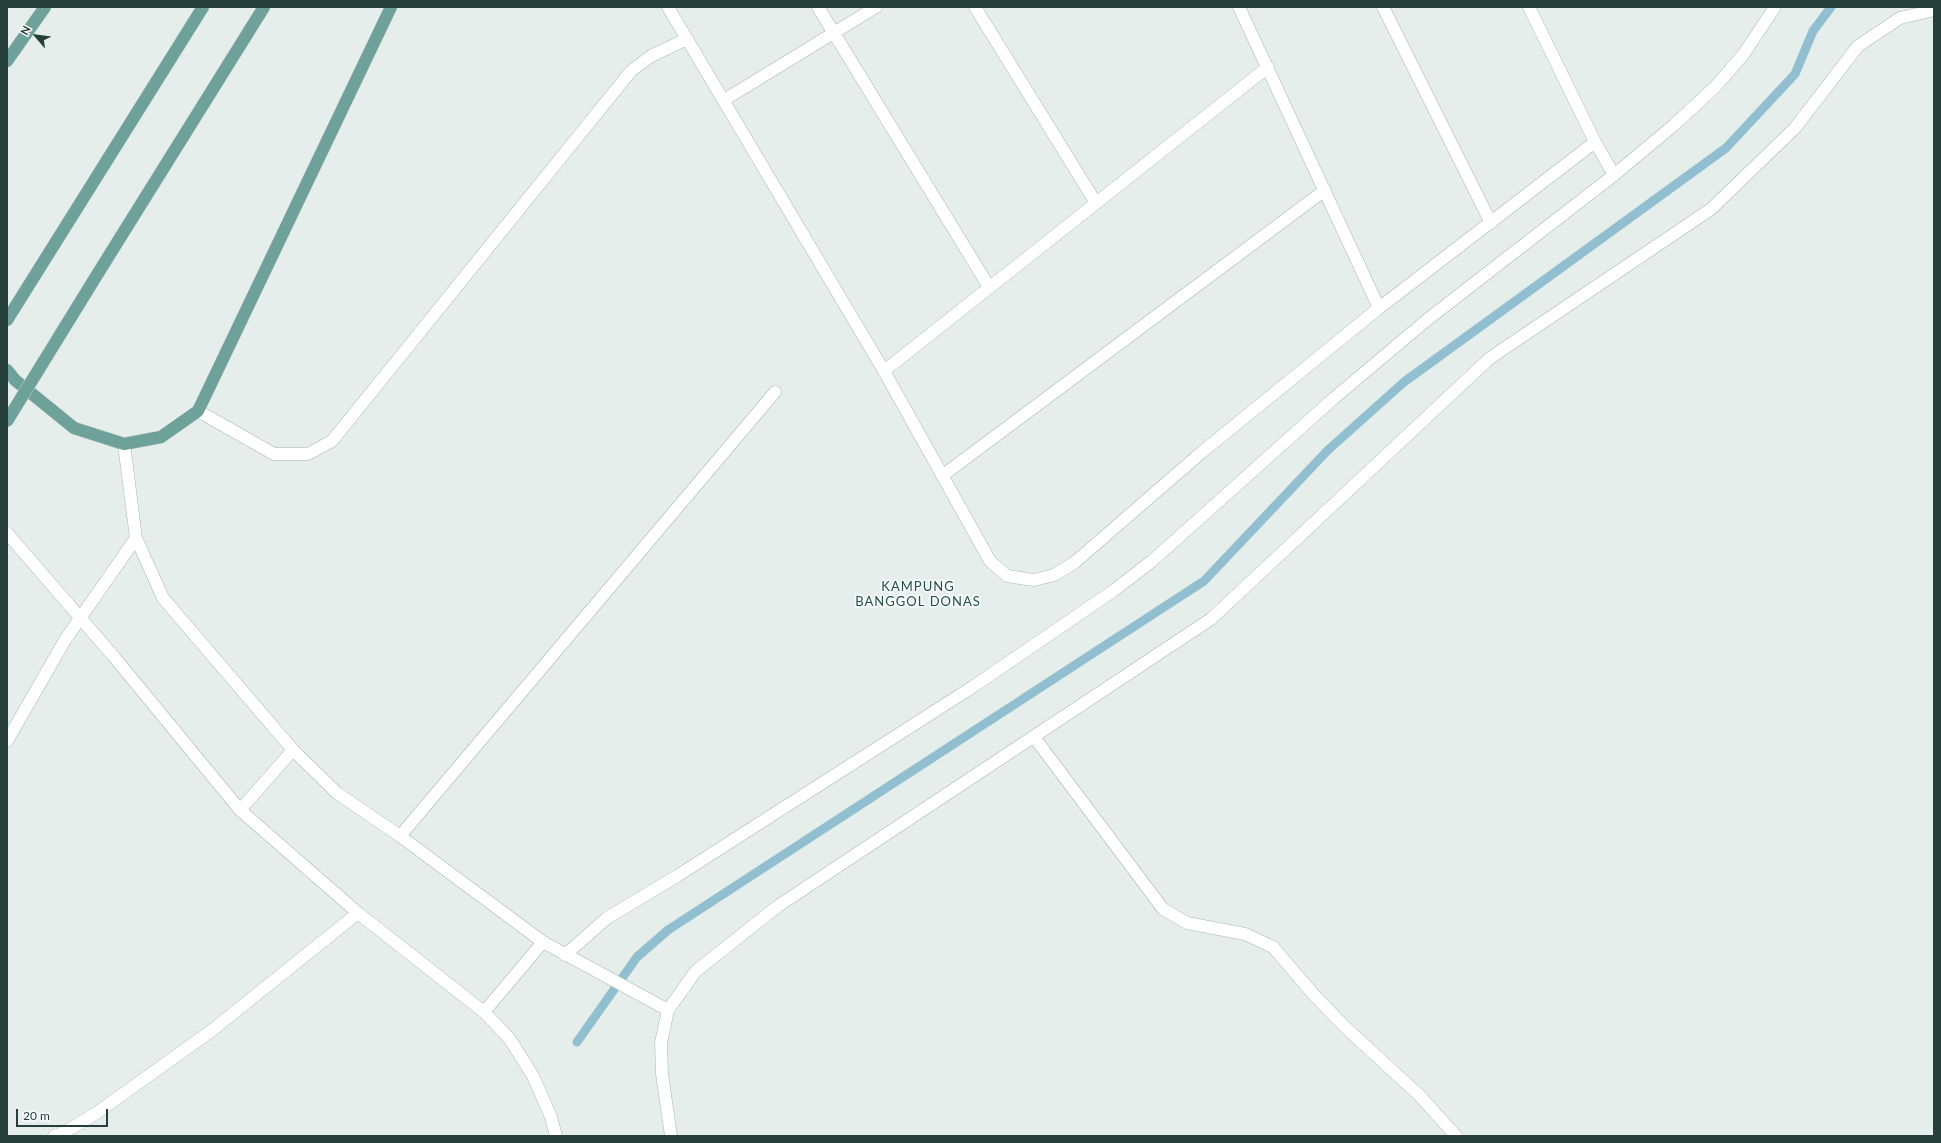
<!DOCTYPE html>
<html>
<head>
<meta charset="utf-8">
<style>
	body { margin:0 }
	#map { position:relative; width:1941px; height:1143px; overflow:hidden; background:#e6eeeb; font-family:Lato,sans-serif }
	canvas { display:block }
	.frame { position:absolute; inset:0; border:8px solid #263f3b; pointer-events:none }
	.north { position:absolute; left:16px; top:16px; width:40px; height:40px; -webkit-text-stroke:3px #f7faf9; paint-order:stroke; rotate:298deg; font-size:11px; font-weight:700; line-height:16px; text-align:center; color:#263f3b }
	.north::after { content:''; display:block; margin:auto; width:14px; height:18px; background:#263f3b; clip-path:polygon(50% 0,100% 100%,50% 72%,0 100%) }
	.scale { position:absolute; left:16px; top:1109px; width:92px; height:18px; box-sizing:border-box; border:2px solid #263f3b; border-top:0; padding-left:5px; font-size:12px; line-height:14px; white-space:nowrap; color:#263f3b; -webkit-text-stroke:3px #f7faf9; paint-order:stroke }
</style>
</head>
<body>
<div id="map">
<canvas width="1941" height="1143"></canvas>
<div class="frame"></div>
<div class="north">N</div>
<div class="scale">20 m</div>
</div>
<script>
const ctx = document.querySelector('canvas').getContext('2d');
ctx.lineJoin = 'round';
const shape = rows => new Path2D(rows.map(r => 'M' + r).join(''));
function trace(path, color, width, dash) { ctx.strokeStyle = color; ctx.lineWidth = width; ctx.lineCap = dash ? 'butt' : 'round'; ctx.setLineDash(dash || []); ctx.stroke(path); }
function label(font, color, halo, rows, align = 'center') {
  ctx.font = font + ' Lato,sans-serif'; ctx.lineWidth = 3.5; ctx.setLineDash([]); ctx.textBaseline = 'middle'; ctx.strokeStyle = halo; ctx.fillStyle = color; for (const [text, x, y, turn = 0] of rows) {
    ctx.save(); ctx.translate(x, y); ctx.rotate((+turn || 0) * Math.PI / 180); ctx.textAlign = isNaN(turn) ? turn : align; if (halo) ctx.strokeText(text, 0, 0); ctx.fillText(text, 0, 0); ctx.restore();
  }
}
trace(shape([
	[577,1042,637,957,668,930,1204,581,1328,450,1404,382,1726,148,1795,74,1813,31,1831,7]
]), '#92bfcf', 9);
const minor = shape([
	[668,7,884,371,990,561,1007,576,1034,580,1054,575,1074,563,1202,452,1379,308,1595,142],
	[818,7,989,287],
	[975,7,1096,203],
	[1239,7,1379,308],
	[1383,7,1491,223],
	[1529,7,1595,142,1614,175],
	[724,100,876,7],
	[884,371,1268,67],
	[198,411,274,454,308,454,332,441,631,71,651,56,687,39],
	[124,444,136,538,163,598,293,750,337,793,400,836,543,942,668,1010],
	[942,476,1325,190],
	[7,533,115,658,240,810,358,913,484,1012,509,1038,533,1076,551,1117,556,1136],
	[1034,737,1163,909,1187,923,1245,934,1273,947,1314,995,1345,1027,1420,1096,1456,1136],
	[7,741,65,640,136,538],
	[240,810,293,750],
	[400,836,775,392],
	[565,955,607,918,677,876,974,686,1113,591,1152,561,1333,399,1428,319,1614,175,1674,125,1715,87,1743,55,1775,7],
	[484,1012,543,942],
	[54,1136,65,1132,95,1114,211,1031,358,913],
	[671,1136,662,1074,661,1043,668,1010,696,971,778,906,1211,619,1490,358,1711,209,1795,128,1858,46,1900,18,1934,10]
]);
const major = shape([
	[7,61,45,7],
	[100,270,264,7],
	[7,320,203,7],
	[7,370,15,380,74,428,124,444,161,437,198,411,391,7]
]);
trace(minor, '#a9b6b3', 13);
trace(major, '#c2c9c8', 13);
trace(minor, '#fff', 12);
trace(major, '#6ea199', 12);
const majorBridge = shape([
	[7,421,100,270]
]);
trace(majorBridge, '#c2c9c8', 13, []);
trace(majorBridge, '#6ea199', 12);
ctx.letterSpacing = '1px';
label('13px', '#23514b', '#f7faf9', [
	["KAMPUNG",918,587],
	["BANGGOL DONAS",918,602]
]);
ctx.letterSpacing = '0px';
</script>
</body>
</html>
